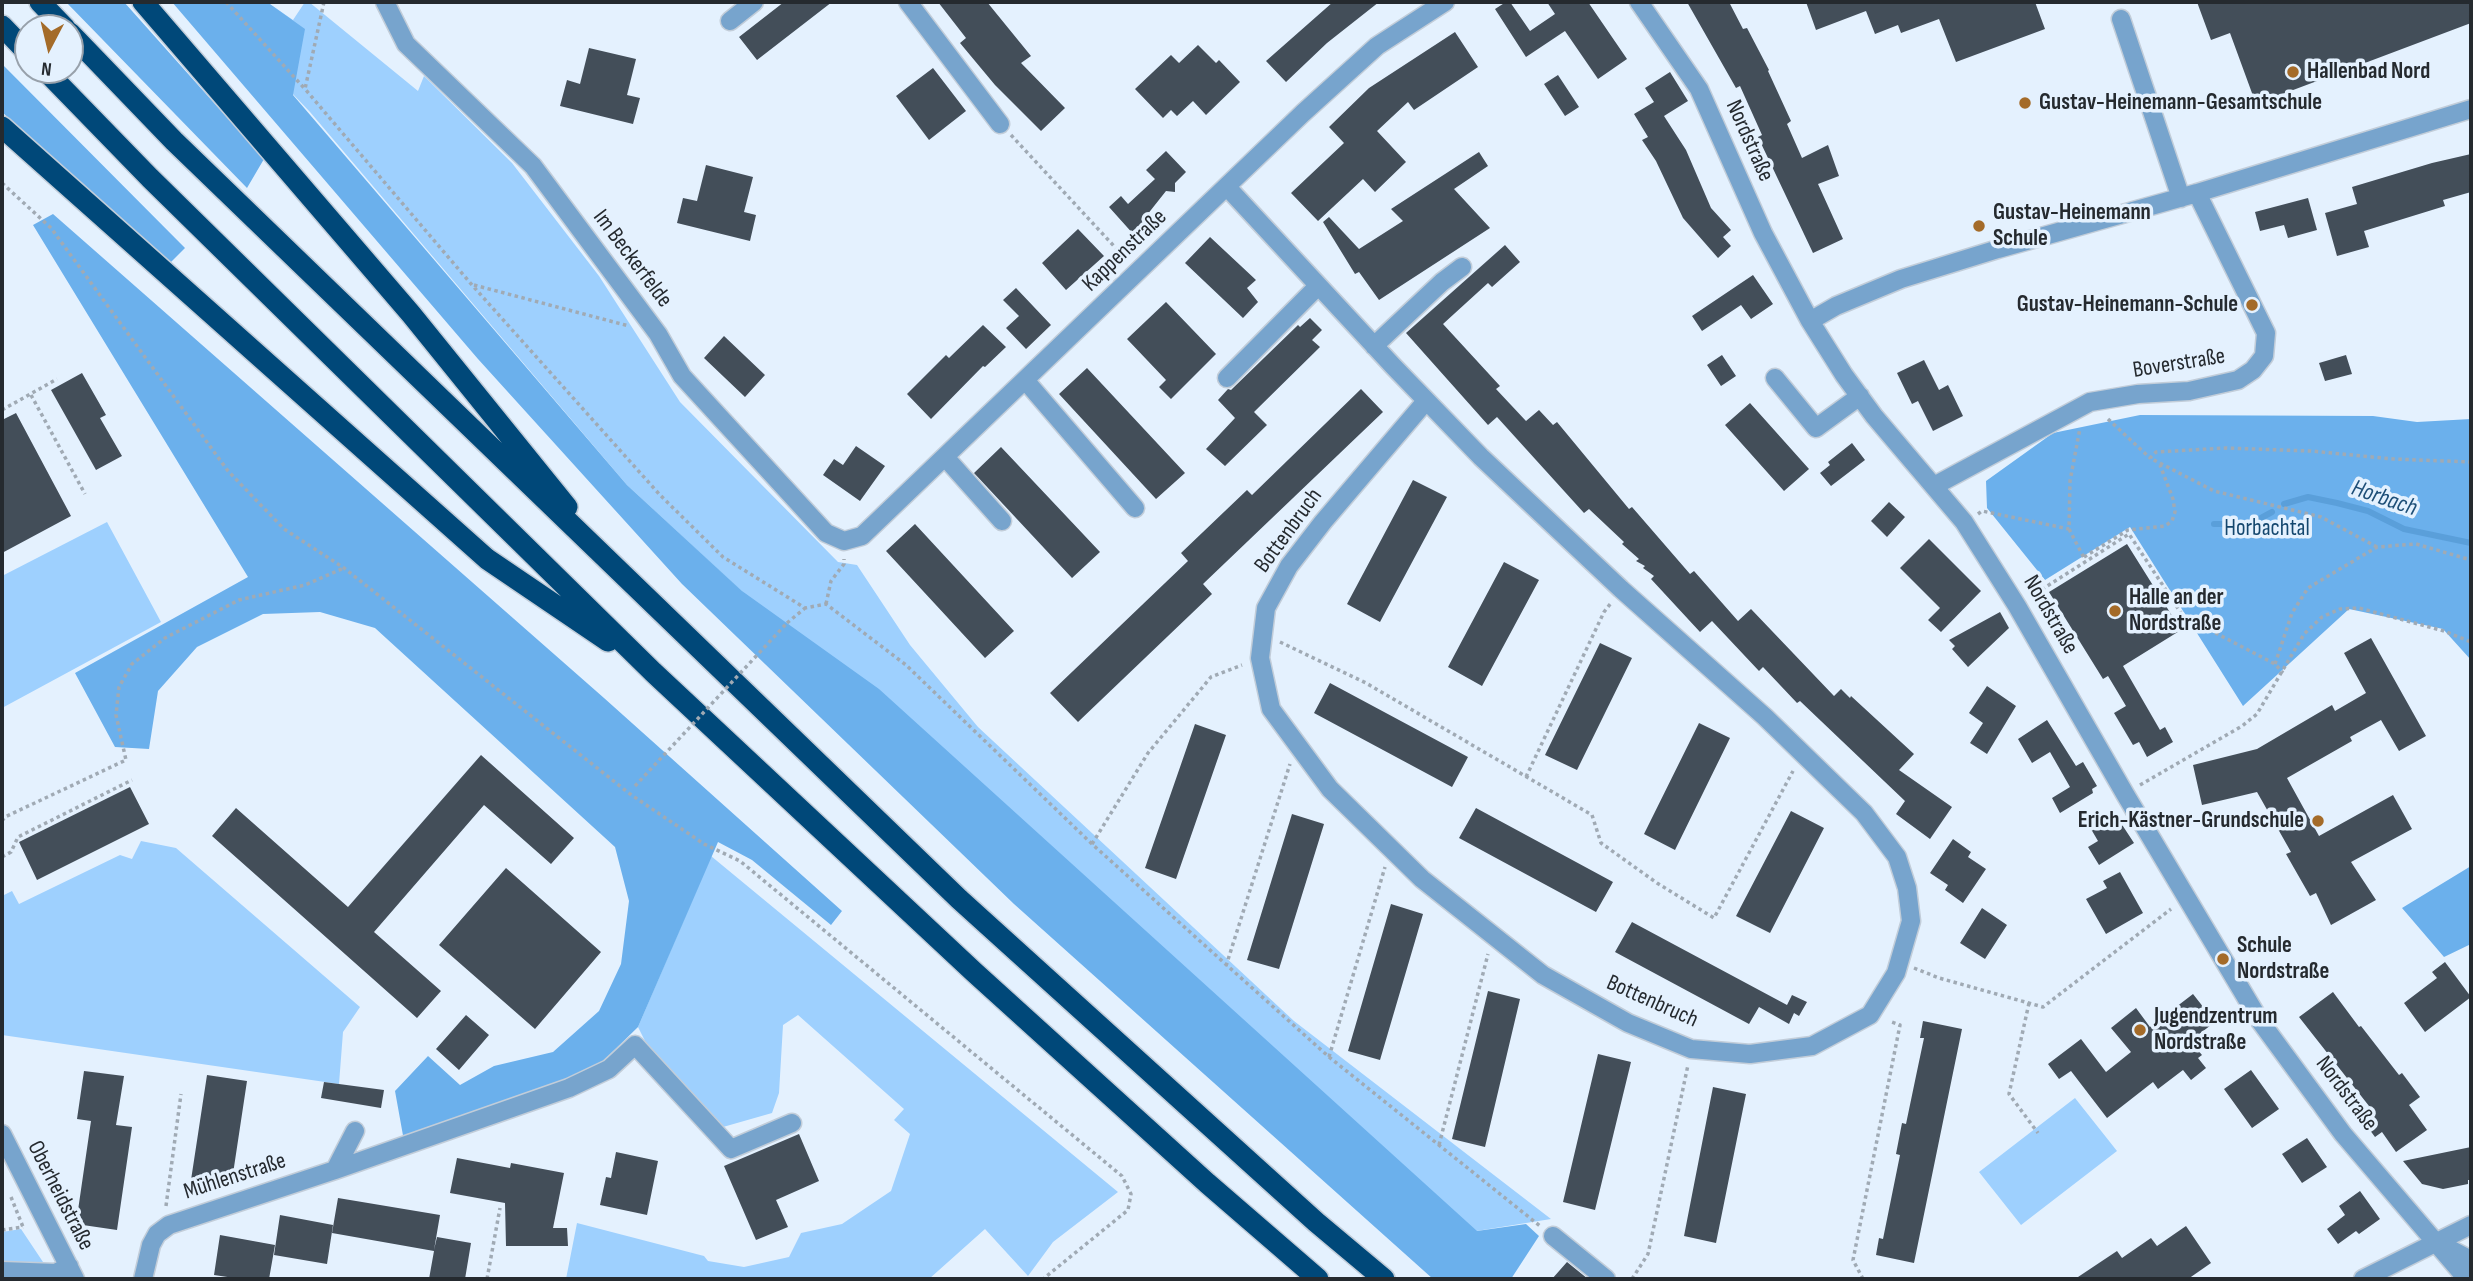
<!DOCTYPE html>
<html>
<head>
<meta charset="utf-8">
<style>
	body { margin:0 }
	#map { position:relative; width:2473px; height:1281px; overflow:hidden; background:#e4f1fe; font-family:"Sofia Sans Condensed",sans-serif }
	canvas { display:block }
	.frame { position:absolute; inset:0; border:4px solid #252a2f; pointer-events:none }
	.north { position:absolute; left:14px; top:14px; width:70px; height:70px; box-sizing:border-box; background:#e4f1fe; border:2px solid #98a1ab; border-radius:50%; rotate:187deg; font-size:19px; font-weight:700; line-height:28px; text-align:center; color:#252a2f }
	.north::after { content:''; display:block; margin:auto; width:24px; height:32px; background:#a46b29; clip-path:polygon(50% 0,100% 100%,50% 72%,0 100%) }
</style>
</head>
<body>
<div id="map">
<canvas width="2473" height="1281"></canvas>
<div class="frame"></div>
<div class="north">N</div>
</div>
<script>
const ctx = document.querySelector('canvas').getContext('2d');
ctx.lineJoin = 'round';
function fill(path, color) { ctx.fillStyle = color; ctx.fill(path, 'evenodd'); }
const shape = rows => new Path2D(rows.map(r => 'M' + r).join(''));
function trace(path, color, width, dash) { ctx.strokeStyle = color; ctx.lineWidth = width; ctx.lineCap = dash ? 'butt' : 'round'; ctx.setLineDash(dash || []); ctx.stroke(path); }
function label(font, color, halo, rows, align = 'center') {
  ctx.font = font + ' "Sofia Sans Condensed",sans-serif'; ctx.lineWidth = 7; ctx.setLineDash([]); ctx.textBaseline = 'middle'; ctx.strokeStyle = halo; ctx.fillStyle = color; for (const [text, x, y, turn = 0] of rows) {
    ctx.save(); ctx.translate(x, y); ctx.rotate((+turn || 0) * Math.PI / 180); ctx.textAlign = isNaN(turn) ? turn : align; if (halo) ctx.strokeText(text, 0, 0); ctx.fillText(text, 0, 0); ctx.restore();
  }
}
fill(shape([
	[205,2,267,2,293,20,305,2,309,2,418,91,424,76,512,163,599,276,680,402,838,562,857,565,910,645,978,727,1294,1021,1551,1219,1439,1237,627,485,310,112],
	[107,522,161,622,2,708,2,576],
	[141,841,176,848,360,1007,343,1032,339,1084,2,1035,2,896,12,891,19,904,120,855,132,859],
	[711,856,1118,1192,1053,1242,1028,1276,985,1229,929,1279,566,1279,577,1223,704,1256,708,1261,744,1267,789,1257,801,1233,842,1224,891,1191,910,1134,894,1120,904,1109,798,1015,783,1025,779,1093,772,1113,723,1127,647,1045,638,1027],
	[2075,1098,2117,1151,2021,1225,1979,1172],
	[21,1229,45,1265,2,1279,2,1232]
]), '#9ed0fe');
fill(shape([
	[66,2,124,2,264,159,247,188],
	[172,2,267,2,305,29,293,95,627,485,742,591,879,689,1477,1231,1526,1224,1539,1236,1511,1279,1433,1279,1014,904,682,584,478,359],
	[2,64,185,248,169,264,2,112],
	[53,214,604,698,842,911,831,925,752,860,718,842,638,1027,595,1069,404,1141,395,1091,428,1056,460,1085,494,1066,553,1052,599,1011,621,964,629,901,615,847,375,628,320,612,263,614,197,647,158,691,149,749,115,747,75,673,248,577,33,225],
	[2140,415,2373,416,2417,422,2471,419,2471,660,2443,629,2349,609,2243,706,2130,527,2045,580,1987,508,1986,481,2053,433],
	[2471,866,2471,944,2444,957,2402,908]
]), '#6bb0ec');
trace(shape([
	[2284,504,2308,497,2337,503,2368,511,2404,529,2471,543],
	[2214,524,2250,524,2272,512]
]), '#5a9fda', 6);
fill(shape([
	[784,2,832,2,757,60,739,37],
	[938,2,987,2,1031,56,1021,63,1065,108,1041,131,995,85,960,43,966,38],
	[1333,2,1379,2,1327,43,1286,82,1266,61],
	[1506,2,1510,2,1530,31,1555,14,1547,2,1588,2,1627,59,1598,79,1565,31,1526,57,1495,9],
	[1687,2,1729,2,1743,29,1747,28,1769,70,1768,71,1791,121,1787,124,1802,158,1828,145,1839,176,1818,184,1843,239,1813,253,1758,137,1762,135,1740,86,1736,88],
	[1806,2,2035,2,2045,29,1956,62,1939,19,1901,33,1898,25,1875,34,1866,11,1816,30],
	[2197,2,2471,2,2471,23,2256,104,2230,33,2211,40],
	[1455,32,1478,67,1414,110,1408,102,1377,131,1406,162,1375,192,1363,179,1318,221,1291,193,1344,143,1329,127,1369,88],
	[1198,45,1216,63,1219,60,1240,82,1206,115,1193,101,1177,116,1171,110,1163,118,1135,89,1171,55,1179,63],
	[589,48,636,59,627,95,640,98,633,124,560,106,567,80,580,84],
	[933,68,966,111,929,140,896,96],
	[1670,72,1688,101,1664,116,1686,150,1711,208,1731,230,1723,237,1731,246,1718,258,1683,218,1656,161,1642,140,1648,137,1634,114,1654,102,1645,88],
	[1558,75,1579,107,1565,116,1544,84],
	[1166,151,1186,172,1175,183,1175,192,1166,191,1147,215,1152,220,1135,236,1109,207,1121,196,1128,204,1155,179,1146,170],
	[1479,152,1488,166,1454,189,1490,228,1379,300,1359,272,1355,274,1323,222,1329,217,1359,249,1403,221,1391,209],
	[2471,154,2471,192,2443,200,2445,206,2364,231,2369,247,2337,256,2325,213,2357,204,2352,187,2432,163],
	[706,165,753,177,744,212,756,215,750,241,677,223,683,198,697,201],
	[2308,198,2317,230,2288,238,2284,225,2260,231,2255,212],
	[1078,229,1104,256,1066,290,1042,263],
	[1210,237,1256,280,1247,288,1258,302,1243,318,1185,263],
	[1505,245,1520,262,1492,287,1488,283,1443,324,1500,386,1496,389,1526,421,1539,410,1553,425,1557,422,1629,509,1632,507,1690,574,1694,571,1738,621,1751,609,1834,696,1841,689,1850,698,1851,696,1914,754,1899,770,1952,807,1930,839,1896,814,1905,801,1800,701,1797,703,1763,667,1759,671,1712,621,1700,632,1651,579,1654,576,1643,568,1645,566,1636,561,1639,559,1622,544,1624,542,1589,509,1584,513,1497,417,1488,425,1406,333],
	[1753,275,1773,304,1751,319,1741,305,1702,331,1692,316],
	[1016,288,1051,325,1026,349,1006,328,1019,316,1003,300],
	[1166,302,1216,354,1171,399,1159,387,1166,380,1127,339],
	[1310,318,1322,330,1312,340,1320,347,1254,412,1267,425,1225,466,1206,449,1235,418,1218,400,1228,389,1231,390,1298,325,1300,327],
	[983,325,1006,347,985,367,983,366,931,419,907,394,946,355,949,358],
	[724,336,765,375,745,397,704,358],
	[1722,355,1736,376,1721,386,1707,365],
	[2346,355,2352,374,2325,381,2319,363],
	[1924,360,1939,390,1948,385,1963,416,1933,431,1918,401,1912,404,1897,373],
	[1087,368,1185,473,1156,499,1059,394],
	[82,373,106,415,100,418,122,456,96,470,51,390],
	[1361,389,1383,412,1203,584,1212,594,1078,722,1050,693,1188,561,1181,553,1247,490,1252,495],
	[1750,403,1809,469,1784,491,1725,425],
	[16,413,71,516,2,553,2,420],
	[1852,443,1865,460,1831,486,1820,473,1830,465,1828,462],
	[856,446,885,466,860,501,823,475,834,459,843,465],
	[1001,447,1100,552,1072,578,974,473],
	[1413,480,1447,497,1380,622,1347,604],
	[1889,502,1905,517,1887,537,1871,521],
	[915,524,1014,631,985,658,886,551],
	[1929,539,1981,591,1941,632,1928,620,1940,608,1900,568],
	[2127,544,2181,630,2123,666,2160,730,2165,727,2173,742,2147,757,2139,742,2133,745,2114,713,2126,706,2108,676,2103,679,2049,592],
	[1504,562,1539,580,1482,686,1448,667],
	[2000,612,2009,628,1968,667,1952,649,1955,646,1949,640],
	[2371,638,2426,736,2399,751,2381,720,2350,737,2352,741,2287,778,2319,836,2393,795,2412,829,2351,862,2376,900,2331,925,2316,893,2310,896,2286,854,2291,852,2257,792,2202,805,2193,765,2257,749,2332,705,2335,711,2366,693,2344,653],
	[1600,643,1632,658,1577,770,1545,755],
	[1330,683,1468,757,1452,787,1314,713],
	[1987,686,2016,706,1987,754,1970,743,1983,723,1969,713],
	[2047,720,2076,766,2083,762,2097,786,2092,789,2093,793,2060,813,2052,798,2070,787,2050,752,2032,763,2018,739],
	[1699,723,1730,738,1675,850,1644,834],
	[1195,724,1226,735,1176,879,1145,868],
	[481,755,574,838,551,864,484,805,374,932,441,991,417,1018,212,836,236,808,348,907],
	[130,787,149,824,37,880,19,842],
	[1476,808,1613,882,1596,912,1459,838],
	[1791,811,1824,828,1770,933,1736,916],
	[1292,814,1324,824,1279,969,1247,960],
	[2115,814,2134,843,2099,865,2088,847,2098,841,2091,829],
	[1953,839,1971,852,1968,857,1986,869,1963,903,1945,890,1948,885,1930,873],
	[506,868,601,952,535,1029,439,945],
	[2120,872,2143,913,2106,934,2086,899,2107,888,2103,881],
	[1391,904,1423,914,1380,1060,1348,1051],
	[1982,908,2007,925,1985,959,1960,943],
	[1632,922,1787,1005,1792,995,1807,1002,1799,1016,1794,1013,1789,1024,1759,1007,1749,1024,1615,952],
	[2445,962,2471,997,2425,1032,2404,1003,2437,978,2432,972],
	[1488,991,1520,999,1485,1147,1452,1139],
	[2333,992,2359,1027,2361,1026,2399,1075,2402,1073,2420,1097,2409,1105,2427,1130,2396,1152,2382,1132,2375,1137,2358,1114,2369,1106,2299,1017],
	[2193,994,2215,1022,2190,1041,2202,1055,2198,1058,2206,1068,2191,1080,2183,1070,2158,1089,2153,1082,2107,1118,2071,1071,2059,1079,2048,1064,2081,1039,2106,1072,2131,1052,2111,1028,2136,1008,2150,1027],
	[466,1015,489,1035,459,1070,436,1049],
	[1923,1021,1962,1029,1914,1263,1876,1255,1879,1238,1883,1239,1900,1155,1896,1154,1902,1123,1906,1124,1916,1076,1924,1038,1920,1038],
	[1598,1054,1631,1062,1595,1210,1563,1202],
	[2251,1070,2279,1109,2252,1128,2224,1089],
	[84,1071,124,1076,116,1125,132,1127,117,1230,76,1224,91,1121,77,1119],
	[207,1075,247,1081,231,1187,191,1180],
	[324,1082,384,1090,381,1108,321,1098],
	[1713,1087,1746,1094,1716,1243,1684,1236],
	[799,1134,819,1181,776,1200,788,1227,756,1240,724,1166],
	[2307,1138,2327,1167,2302,1183,2282,1154],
	[2471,1147,2471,1180,2468,1180,2468,1184,2443,1189,2422,1184,2403,1161],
	[616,1152,658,1161,647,1215,600,1205,606,1177,611,1178],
	[457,1158,510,1168,511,1163,564,1173,553,1228,567,1228,568,1246,506,1246,505,1203,450,1193],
	[2360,1191,2380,1219,2359,1234,2356,1231,2338,1244,2327,1229,2345,1215,2339,1206],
	[338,1198,440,1215,434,1250,437,1237,471,1243,465,1279,429,1279,434,1251,332,1233],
	[280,1215,333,1225,327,1264,274,1255],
	[2186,1226,2211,1263,2188,1279,2075,1279,2117,1251,2122,1258,2151,1238,2157,1246],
	[220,1235,275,1245,269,1279,241,1279,214,1275],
	[1567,1262,1588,1279,1552,1279]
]), '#434e59');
const minor = shape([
	[385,2,406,44,533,166,658,334,682,376,826,533,844,541,862,536,1303,113,1377,46,1445,2],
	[908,2,1000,124],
	[1639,2,1699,89,1763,233,1810,321,1844,375,1874,416,1964,522,2017,606,2125,794,2260,1021,2343,1134,2467,1279],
	[2121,19,2181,198],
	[730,21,754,2],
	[1227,187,1393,366,1481,457,1621,589,1765,717,1864,813,1897,857,1907,888,1911,921,1896,973,1870,1015,1812,1046,1750,1054,1691,1049,1628,1023,1543,975,1422,879,1330,789,1271,709,1260,658,1266,608,1289,566,1323,522,1426,401],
	[1810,321,1836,306,1901,279,1998,249,2197,193,2471,109],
	[1374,346,1442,282,1462,267],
	[1227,378,1318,286],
	[1775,378,1816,428,1860,396],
	[1025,380,1135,508],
	[945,457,1002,521],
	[1934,486,2090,402,2138,394,2189,391,2238,380,2253,370,2264,356,2266,333,2197,193],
	[2,1134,75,1279],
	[335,1170,569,1088,609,1069,635,1045,731,1149,792,1123],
	[1553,1236,1606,1279],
	[2444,1246,2471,1260],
	[2,1271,56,1273,69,1266],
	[143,1279,151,1245,157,1234,169,1225,335,1170,355,1131],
	[2363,1279,2471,1225]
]);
const highway = shape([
	[40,2,65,28],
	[143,2,411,314,567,507],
	[2,26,28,53],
	[70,33,174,141,959,899,1316,1222,1384,1279],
	[45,70,150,178,653,672,974,972,1207,1183,1318,1279],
	[2,127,487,559,608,641]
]);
trace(minor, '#c2cdd9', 21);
trace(highway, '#c2cdd9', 24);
trace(shape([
	[226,2,305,89],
	[324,2,305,89,472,285,660,495,723,557,805,608,826,604,906,665,1092,844,1329,1057,1540,1226],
	[1011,135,1125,258],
	[2,183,51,228,228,471,284,529,344,568,630,794,704,844,740,861,1122,1176,1131,1194,1128,1210,1043,1279],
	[474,285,629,326],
	[31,395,85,494],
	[2,410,57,379],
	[2108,419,2150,458],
	[1978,514,1982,511,2069,529,2070,481,2080,428],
	[2069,529,2084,558],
	[2377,547,2321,517,2214,491,2150,458,2156,452,2226,448,2311,451,2393,459,2471,462],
	[2084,557,2128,530,2165,526,2172,521,2175,512,2173,499,2160,465],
	[2030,597,2129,534,2183,616,2275,664,2283,673],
	[826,604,831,581,844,564,844,559],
	[787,623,805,608],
	[1280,642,1366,683,1592,815,1601,843,1657,883,1714,918,1793,771],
	[2275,664,2292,613,2308,588,2377,547,2416,544,2471,560],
	[1526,777,1604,612,1611,603],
	[2140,785,2242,726,2257,714,2304,634,2322,617,2340,609,2359,608,2444,631,2471,642],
	[2,821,5,817,126,760,116,715,119,687,132,664,165,638,239,600,305,585,344,568],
	[1092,844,1148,753,1211,677,1242,665],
	[2,857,11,852,18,837,132,780],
	[1226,966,1290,764],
	[1914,968,1939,978,2043,1007,2171,909],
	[2029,1003,2009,1094,2038,1133],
	[1329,1057,1385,867],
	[1439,1145,1488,954],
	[11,1197,23,1227],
	[166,1206,181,1094],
	[2,1230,23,1227],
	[487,1279,500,1208],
	[1632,1279,1648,1254,1688,1065],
	[1863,1279,1853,1260,1900,1025,1889,1021]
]), '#a0aab4', 3.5, [3.5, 3.5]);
trace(minor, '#77a4cd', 18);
trace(highway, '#004879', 21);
trace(shape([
	[635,786,787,623]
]), '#a0aab4', 3.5, [3.5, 3.5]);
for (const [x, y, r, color] of [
	[2293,72,7,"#a46b29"],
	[2025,103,7,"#a46b29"],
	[1979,226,7,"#a46b29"],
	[2252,305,7,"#a46b29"],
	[2115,611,7,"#a46b29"],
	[2318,821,7,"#a46b29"],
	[2223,959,7,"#a46b29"],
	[2140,1030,7,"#a46b29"]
]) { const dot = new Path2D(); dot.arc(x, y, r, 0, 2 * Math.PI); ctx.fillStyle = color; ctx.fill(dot); trace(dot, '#e4f1fe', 2.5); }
label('bold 23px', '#252a2f', '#e4f1fe', [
	["Hallenbad Nord",2307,72],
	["Gustav-Heinemann-Gesamtschule",2039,103],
	["Gustav-Heinemann",1993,213],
	["Schule",1993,239],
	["Gustav-Heinemann-Schule",2238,305,"right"],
	["Halle an der",2129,598],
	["Nordstraße",2129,624],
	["Erich-Kästner-Grundschule",2304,821,"right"],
	["Schule",2237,946],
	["Nordstraße",2237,972],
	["Jugendzentrum",2154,1017],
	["Nordstraße",2154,1043]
], 'left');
label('23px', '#252a2f', '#e4f1fe', [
	["Nordstraße",1749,141,66],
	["Kappenstraße",1125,251,-44],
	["Im Beckerfelde",632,259,53],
	["Boverstraße",2179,364,-9],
	["Bottenbruch",1289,531,-54],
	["Nordstraße",2050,615,60],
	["Bottenbruch",1652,1002,24],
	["Nordstraße",2346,1094,53],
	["Mühlenstraße",235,1177,-18],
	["Oberheidstraße",60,1196,63]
]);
label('23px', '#14476e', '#e4f1fe', [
	["Horbachtal",2267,529]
]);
label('italic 24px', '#1e4f78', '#e4f1fe', [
	["Horbach",2384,499,19]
]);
</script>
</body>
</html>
